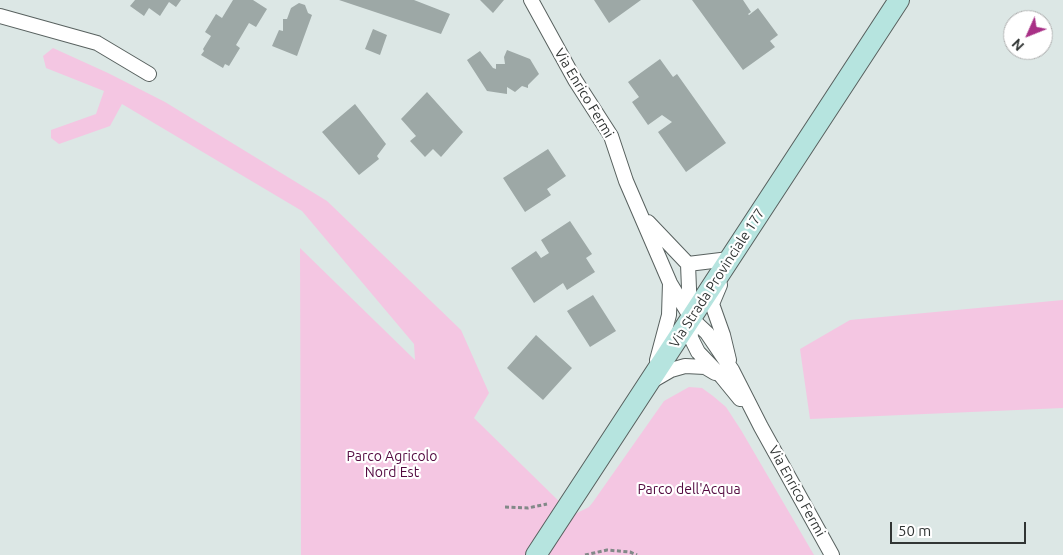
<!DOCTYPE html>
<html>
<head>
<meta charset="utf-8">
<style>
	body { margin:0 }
	#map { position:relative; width:1063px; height:555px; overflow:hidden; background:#dce7e5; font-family:Ubuntu,sans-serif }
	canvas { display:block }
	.north { position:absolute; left:1003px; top:10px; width:50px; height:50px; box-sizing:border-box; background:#fff; border:1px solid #adaeae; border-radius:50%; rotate:226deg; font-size:14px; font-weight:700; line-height:20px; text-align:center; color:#313534 }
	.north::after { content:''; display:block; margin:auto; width:18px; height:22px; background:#a83086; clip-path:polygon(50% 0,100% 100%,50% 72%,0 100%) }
	.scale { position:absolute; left:890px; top:522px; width:136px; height:22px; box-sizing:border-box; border:2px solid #313534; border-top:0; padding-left:6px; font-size:15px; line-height:18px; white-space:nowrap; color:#313534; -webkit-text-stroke:4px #fff; paint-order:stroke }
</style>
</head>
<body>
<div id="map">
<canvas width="1063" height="555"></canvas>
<div class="north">N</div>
<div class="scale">50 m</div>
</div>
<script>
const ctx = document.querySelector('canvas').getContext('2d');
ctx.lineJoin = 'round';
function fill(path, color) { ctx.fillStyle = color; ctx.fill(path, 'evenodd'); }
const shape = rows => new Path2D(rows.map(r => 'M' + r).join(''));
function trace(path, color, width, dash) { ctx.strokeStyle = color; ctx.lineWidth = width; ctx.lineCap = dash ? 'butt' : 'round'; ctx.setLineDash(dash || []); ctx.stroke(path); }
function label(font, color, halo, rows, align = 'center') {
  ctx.font = font + ' Ubuntu,sans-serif'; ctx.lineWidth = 4.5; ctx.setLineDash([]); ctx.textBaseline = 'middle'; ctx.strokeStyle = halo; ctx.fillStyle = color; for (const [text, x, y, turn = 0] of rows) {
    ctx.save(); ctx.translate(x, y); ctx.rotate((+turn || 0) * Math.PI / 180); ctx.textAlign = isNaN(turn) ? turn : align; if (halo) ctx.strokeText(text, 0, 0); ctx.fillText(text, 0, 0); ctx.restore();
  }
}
fill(shape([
	[53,48,108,73,165,102,327,201,461,330,489,393,474,418,573,515,589,507,593,502,664,401,689,387,702,388,713,396,726,407,741,430,814,555,301,555,300,248,415,360,414,344,302,211,122,104,110,126,59,144,51,138,51,130,96,114,104,91,46,68,43,56],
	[1063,300,1063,408,810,419,800,349,850,320]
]), '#f4c6e2');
fill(shape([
	[135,0,181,0,176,7,169,2,160,16,149,8,144,16,130,6],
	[233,0,253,0,267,9,256,27,249,23,236,45,240,48,229,66,225,64,223,68,201,55,204,51,203,49,211,36,205,32,216,14,222,18],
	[339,0,414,0,450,14,441,34],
	[480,0,504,0,493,13],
	[594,0,641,0,609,23],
	[692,0,743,0,751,12,748,14,749,15,758,8,778,35,770,41,775,47,743,70],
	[299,3,305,5,308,13,312,15,297,56,272,46,279,30,283,31,283,19,287,19,291,8],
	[373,29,387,35,380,55,365,49],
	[507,50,530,59,539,74,528,85,528,88,522,86,515,92,507,87,507,94,487,91,467,60,480,51,493,68,496,69,496,64,505,64,504,57],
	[660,59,673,77,677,74,726,143,686,172,658,132,672,122,662,115,648,125,632,102,639,97,628,82],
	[427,92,463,132,441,157,433,149,425,157,410,141,416,136,401,119],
	[355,104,386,144,377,156,379,159,359,175,322,132],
	[548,149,566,176,547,189,551,195,525,212,503,178],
	[570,221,592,254,586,258,595,272,567,290,563,283,534,303,511,268,536,251,541,258,549,253,541,240],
	[593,295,616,331,590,347,567,311],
	[536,335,572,368,543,400,507,368]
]), '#9da8a6');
const street = shape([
	[531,0,575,80,611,136,626,181,670,283,691,318,707,333,732,370,761,427,832,555],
	[0,16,97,43,149,74],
	[648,222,688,264,691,338,698,352,722,377,740,399],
	[688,264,729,259],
	[720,285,712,304,723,335,729,360],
	[657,360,669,315,670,283],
	[652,381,671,370,685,366,705,367,715,373]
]);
const secondary = shape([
	[536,555,899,0]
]);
trace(street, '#58615f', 16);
trace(secondary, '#58615f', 22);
trace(shape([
	[505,507,528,508,547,504],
	[585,555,607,550,630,552,637,555]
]), '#828988', 3, [4, 2.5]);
trace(street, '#fff', 14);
trace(secondary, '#b6e4df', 20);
label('14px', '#313534', '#fff', [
	["Via Enrico Fermi",584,93,59],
	["Via Strada Provinciale 177",717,278,-57],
	["Via Enrico Fermi",797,491,61]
]);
label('14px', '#530a40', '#fff', [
	["Parco Agricolo",392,456],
	["Nord Est",392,472],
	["Parco dell'Acqua",689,489]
]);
</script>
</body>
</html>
